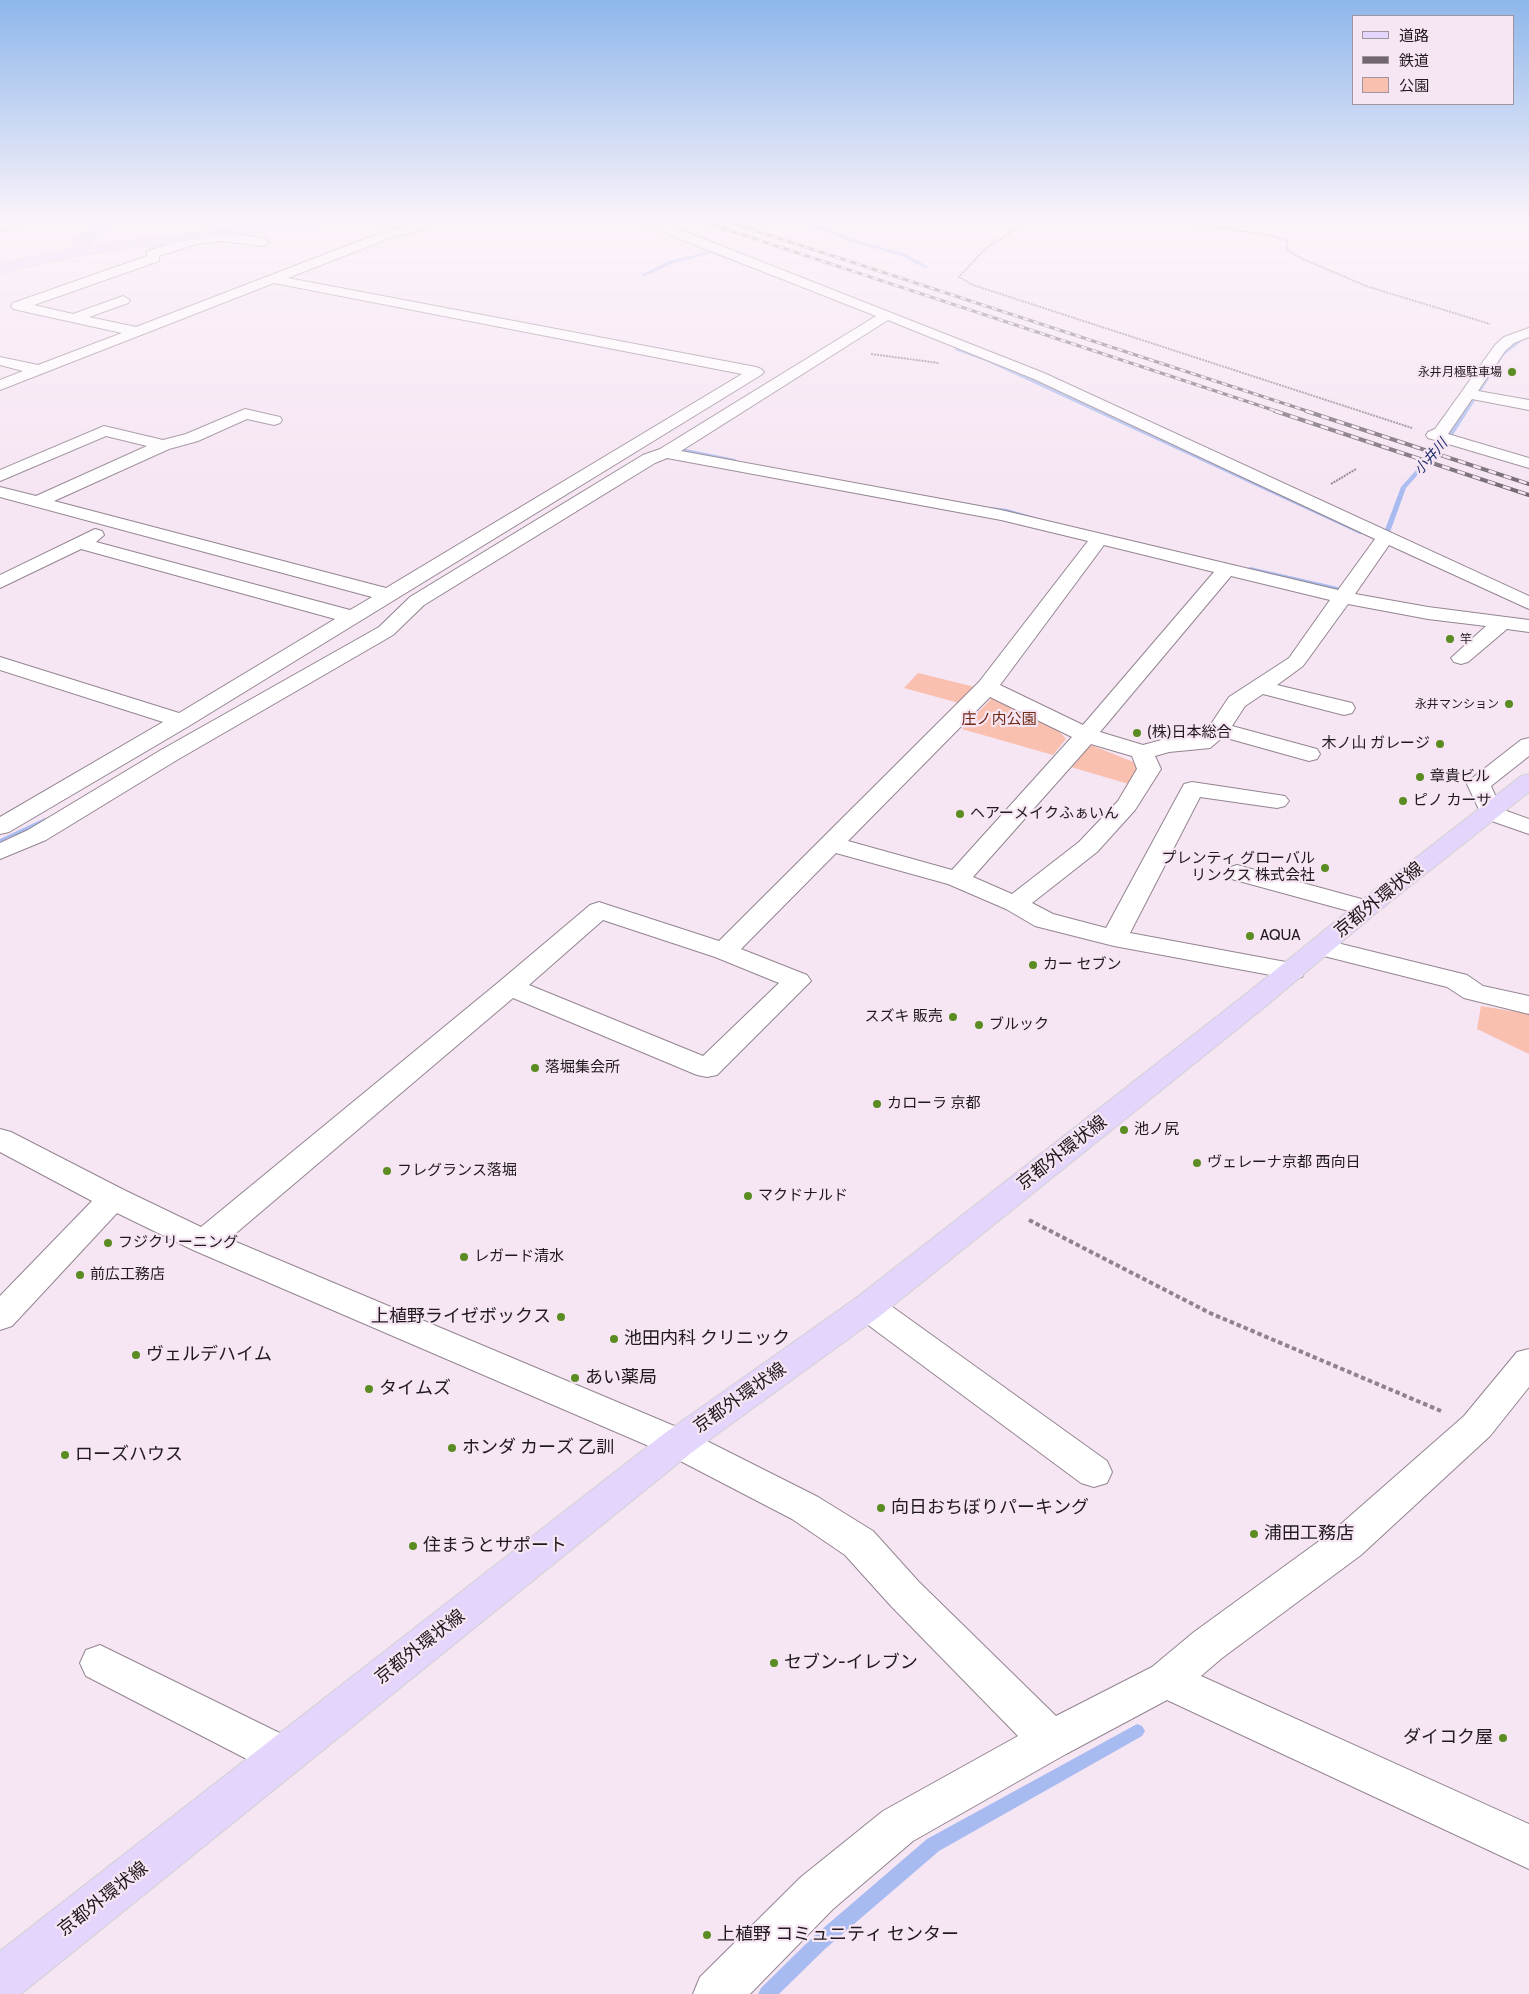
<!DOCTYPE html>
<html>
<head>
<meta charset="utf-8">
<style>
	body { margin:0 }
	#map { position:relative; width:1529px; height:1994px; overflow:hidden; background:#f6e5f3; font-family:Cabin,"Noto Sans JP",sans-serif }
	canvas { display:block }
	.legend { position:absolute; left:1352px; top:15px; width:162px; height:90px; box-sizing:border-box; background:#f6e5f3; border:1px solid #a0949e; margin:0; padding:6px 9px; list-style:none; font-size:15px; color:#201a1f }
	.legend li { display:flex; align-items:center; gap:10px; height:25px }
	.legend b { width:25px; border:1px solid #a0949e }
</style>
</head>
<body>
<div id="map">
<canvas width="1529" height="1994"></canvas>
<ul class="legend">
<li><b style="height:6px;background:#e3d5fc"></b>道路</li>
<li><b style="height:6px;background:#726770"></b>鉄道</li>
<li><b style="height:14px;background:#f9bfaf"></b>公園</li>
</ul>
</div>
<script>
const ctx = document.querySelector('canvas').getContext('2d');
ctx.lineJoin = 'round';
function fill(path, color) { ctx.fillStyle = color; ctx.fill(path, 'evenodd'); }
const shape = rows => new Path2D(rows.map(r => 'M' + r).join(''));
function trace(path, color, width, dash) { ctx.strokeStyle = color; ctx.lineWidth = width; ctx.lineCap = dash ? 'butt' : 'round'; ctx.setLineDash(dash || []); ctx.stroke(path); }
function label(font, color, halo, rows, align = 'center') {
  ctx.font = font + ' Cabin,"Noto Sans JP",sans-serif'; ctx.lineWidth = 4.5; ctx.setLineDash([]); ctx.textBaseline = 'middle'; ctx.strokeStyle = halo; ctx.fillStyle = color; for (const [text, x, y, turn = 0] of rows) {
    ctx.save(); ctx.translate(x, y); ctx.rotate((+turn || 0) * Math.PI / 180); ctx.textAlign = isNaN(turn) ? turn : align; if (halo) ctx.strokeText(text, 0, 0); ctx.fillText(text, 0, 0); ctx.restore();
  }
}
fill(shape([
	[918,673,975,687,959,703,904,688],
	[994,696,1058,730,1066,739,1053,755,962,729],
	[1091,745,1146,767,1132,785,1071,767],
	[1481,1006,1529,1014,1529,1054,1477,1029]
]), '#f9bfaf');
fill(shape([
	[793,219,800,219,862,242,903,253,929,267,925,268,899,255,858,244,793,219],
	[712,251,741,262,737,263,712,253,673,263,645,276,641,275,669,261,712,251],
	[1529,334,1529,338,1522,341,1504,355,1453,435,1406,488,1386,543,1381,544,1380,543,1401,487,1449,433,1500,353,1518,339,1529,334],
	[955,348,992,360,1365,533,1360,534,988,362,955,350,955,348],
	[671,446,735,459,738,461,735,463,669,449,669,447,671,446],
	[990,507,1007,509,1045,520,1042,522,1007,513,988,510,987,509,990,507],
	[1250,567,1351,590,1355,592,1351,594,1248,570,1247,569,1250,567],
	[45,818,48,819,49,821,48,823,0,845,0,839,45,818],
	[1137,1724,1142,1726,1145,1731,1142,1736,939,1851,825,1949,779,1994,758,1994,761,1988,813,1937,927,1839,1137,1724]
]), '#a7bbf0');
const minor = shape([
	[15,219,34,219,32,222,0,232,0,224,15,219],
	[89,219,116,219,117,221,111,225,95,223,89,219],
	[426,219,444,219,414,233,395,236,288,278,756,367,761,369,764,372,761,375,189,726,9,832,0,834,0,817,163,722,0,670,0,657,179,713,335,619,81,549,0,588,0,575,95,529,102,531,104,535,96,542,350,610,372,597,0,497,0,487,36,496,147,446,106,436,0,481,0,470,104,426,163,440,186,434,245,409,280,417,282,420,280,423,274,425,247,419,198,441,169,449,54,501,386,588,742,374,274,283,0,390,0,380,23,371,0,365,0,357,38,365,122,333,13,309,11,306,13,303,147,256,147,251,194,236,221,233,263,238,269,242,263,246,221,241,196,244,159,256,159,261,34,305,73,314,123,296,130,300,128,303,89,317,136,327,388,230,407,227,426,219],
	[635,219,653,219,1044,373,1529,596,1529,609,1389,545,1355,594,1428,607,1529,620,1529,632,1507,629,1468,662,1461,664,1454,662,1451,658,1486,626,1428,619,1348,604,1303,666,1277,685,1352,703,1355,708,1352,713,1344,715,1263,694,1245,706,1232,726,1317,749,1320,754,1317,759,1309,761,1223,737,1210,748,1169,752,1155,756,1161,769,1135,810,1097,852,1032,903,1053,914,1106,928,1184,784,1192,782,1285,796,1289,801,1285,806,1277,808,1200,797,1130,933,1302,965,1305,971,1302,977,1292,979,1114,946,1035,926,1006,909,948,884,836,853,741,949,807,975,811,981,717,1075,707,1077,697,1075,513,998,229,1239,691,1433,818,1497,873,1531,919,1582,1056,1716,1152,1667,1194,1632,1333,1531,1464,1416,1517,1352,1529,1349,1529,1387,1490,1436,1361,1555,1222,1658,1201,1676,1529,1824,1529,1869,1167,1700,1066,1754,913,1841,833,1909,750,1994,693,1994,700,1977,801,1877,883,1811,1018,1736,891,1606,845,1555,792,1519,665,1453,193,1250,117,1213,12,1326,0,1330,0,1296,92,1201,0,1152,0,1129,11,1132,124,1190,201,1227,500,981,590,905,599,902,608,905,719,941,979,682,1088,541,1001,520,667,458,655,463,424,605,393,635,177,760,46,840,0,859,0,843,28,830,161,750,379,627,410,597,643,455,660,449,876,316,637,222,635,219],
	[888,320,1034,379,1375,539,1338,590,1001,510,681,451,888,320],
	[1104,545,1214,572,1083,725,1000,685,1104,545],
	[1231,576,1330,600,1289,658,1229,697,1211,724,1196,737,1169,738,1143,745,1100,732,1231,576],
	[990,697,1072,737,952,870,848,841,990,697],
	[1091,744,1132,756,1137,769,1118,801,1079,842,1012,894,973,877,1091,744],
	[603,920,715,957,779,983,703,1056,529,985,603,920],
	[1529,328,1529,337,1514,343,1505,351,1478,391,1529,400,1529,410,1472,399,1448,434,1529,458,1529,468,1428,438,1426,435,1428,432,1435,429,1495,345,1504,337,1529,328],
	[1529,738,1529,756,1491,786,1501,809,1529,819,1529,834,1483,818,1467,784,1471,779,1521,740,1529,738],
	[1237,865,1376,903,1380,908,1376,913,1367,916,1228,878,1224,873,1228,868,1237,865],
	[1321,939,1467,975,1483,986,1529,996,1529,1014,1464,998,1447,987,1312,953,1308,947,1312,941,1321,939],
	[868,1294,880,1298,1107,1461,1112,1472,1107,1483,1094,1487,1081,1483,856,1316,851,1307,856,1298,868,1294],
	[100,1645,298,1742,304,1756,298,1770,283,1776,268,1770,86,1676,80,1663,86,1650,100,1645]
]);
const major = shape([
	[104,219,118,219,85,247,302,219,341,219,335,223,128,248,76,256,0,272,0,264,71,249,77,239,104,219],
	[1529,774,1529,792,1376,913,1266,1006,880,1316,691,1453,21,1994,0,1994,0,1951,665,1433,856,1298,1246,994,1358,903,1521,776,1529,774]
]);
trace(minor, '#938591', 2);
trace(major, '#d2d1d2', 2);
trace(shape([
	[1032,219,986,248,959,277,973,285,1412,428],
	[1166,219,1273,236,1287,241,1287,250,1303,259,1366,286,1490,324],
	[871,354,939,363],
	[1331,484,1356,469]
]), '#8e828c', 2, [2, 1]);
trace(shape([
	[1029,1220,1210,1313,1441,1411]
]), '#8e828c', 4, [4.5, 3]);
fill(minor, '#fff');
fill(major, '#e3d5fc');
const railFar1 = shape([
	[695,219,1279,412],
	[720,219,1310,412]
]);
const rail = shape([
	[1275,411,1529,495],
	[1306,411,1529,484]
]);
trace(railFar1, '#726770', 3);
trace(rail, '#726770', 4);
trace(railFar1, '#f6e5f3', 2, [5.5]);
trace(rail, '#f6e5f3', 2.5, [8]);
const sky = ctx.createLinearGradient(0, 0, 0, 499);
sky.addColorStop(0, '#8eb7eb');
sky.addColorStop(0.44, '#fbf3fa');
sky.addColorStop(1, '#fbf3fa00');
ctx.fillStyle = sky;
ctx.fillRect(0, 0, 1529, 499);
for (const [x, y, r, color] of [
	[1512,372,5,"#5a8c22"],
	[1450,639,5,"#5a8c22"],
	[1509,704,5,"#5a8c22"],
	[1137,733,5,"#5a8c22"],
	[1440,744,5,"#5a8c22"],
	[1420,777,5,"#5a8c22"],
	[1403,801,5,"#5a8c22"],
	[960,814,5,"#5a8c22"],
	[1325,868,5,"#5a8c22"],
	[1250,936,5,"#5a8c22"],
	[1033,965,5,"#5a8c22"],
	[953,1017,5,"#5a8c22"],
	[979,1025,5,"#5a8c22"],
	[535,1068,5,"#5a8c22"],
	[877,1104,5,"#5a8c22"],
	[1124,1130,5,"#5a8c22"],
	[1197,1163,5,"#5a8c22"],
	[387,1171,5,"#5a8c22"],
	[748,1196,5,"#5a8c22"],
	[108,1243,5,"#5a8c22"],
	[464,1257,5,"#5a8c22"],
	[80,1275,5,"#5a8c22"],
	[561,1317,5,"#5a8c22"],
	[614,1339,5,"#5a8c22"],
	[136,1355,5,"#5a8c22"],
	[575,1378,5,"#5a8c22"],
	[369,1389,5,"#5a8c22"],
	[452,1448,5,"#5a8c22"],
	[65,1455,5,"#5a8c22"],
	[881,1508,5,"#5a8c22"],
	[1254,1534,5,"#5a8c22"],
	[413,1546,5,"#5a8c22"],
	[774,1663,5,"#5a8c22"],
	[1503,1738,5,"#5a8c22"],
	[707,1935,5,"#5a8c22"]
]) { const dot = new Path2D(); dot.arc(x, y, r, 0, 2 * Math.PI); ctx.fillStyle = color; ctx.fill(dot); trace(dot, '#f6e5f3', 2); }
label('12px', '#201a1f', '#f6e5f3', [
	["永井月極駐車場",1502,372],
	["竿",1460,639,"left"],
	["永井マンション",1499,704]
], 'right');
label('italic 14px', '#1e2f6c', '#f6e5f3', [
	["小井川",1431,457,-49]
]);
label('15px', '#712814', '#f6e5f3', [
	["庄ノ内公園",999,720]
]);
label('15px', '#201a1f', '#f6e5f3', [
	["(株)日本総合",1147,733],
	["木ノ山 ガレージ",1430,744,"right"],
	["章貴ビル",1430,777],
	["ピノ カーサ",1413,801],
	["ヘアーメイクふぁいん",970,814],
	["プレンティ グローバル",1315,859,"right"],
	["リンクス 株式会社",1315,876,"right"],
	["AQUA",1260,936],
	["カー セブン",1043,965],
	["スズキ 販売",943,1017,"right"],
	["ブルック",989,1025],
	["落堀集会所",545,1068],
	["カローラ 京都",887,1104],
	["池ノ尻",1134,1130],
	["ヴェレーナ京都 西向日",1207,1163],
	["フレグランス落堀",397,1171],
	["マクドナルド",758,1196],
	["フジクリーニング",118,1243],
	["レガード清水",474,1257],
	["前広工務店",90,1275]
], 'left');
label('18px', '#201a1f', '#f6e5f3', [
	["京都外環状線",1379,900,-39],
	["京都外環状線",1062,1153,-38],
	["京都外環状線",740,1398,-35],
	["京都外環状線",420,1647,-38],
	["京都外環状線",103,1899,-38]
]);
label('18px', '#201a1f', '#f6e5f3', [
	["上植野ライゼボックス",551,1317,"right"],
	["池田内科 クリニック",624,1339],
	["ヴェルデハイム",146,1355],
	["あい薬局",585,1378],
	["タイムズ",379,1389],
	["ホンダ カーズ 乙訓",462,1448],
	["ローズハウス",75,1455],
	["向日おちぼりパーキング",891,1508],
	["浦田工務店",1264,1534],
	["住まうとサポート",423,1546],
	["セブン-イレブン",784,1663],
	["ダイコク屋",1493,1738,"right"],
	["上植野 コミュニティ センター",717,1935]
], 'left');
</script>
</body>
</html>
